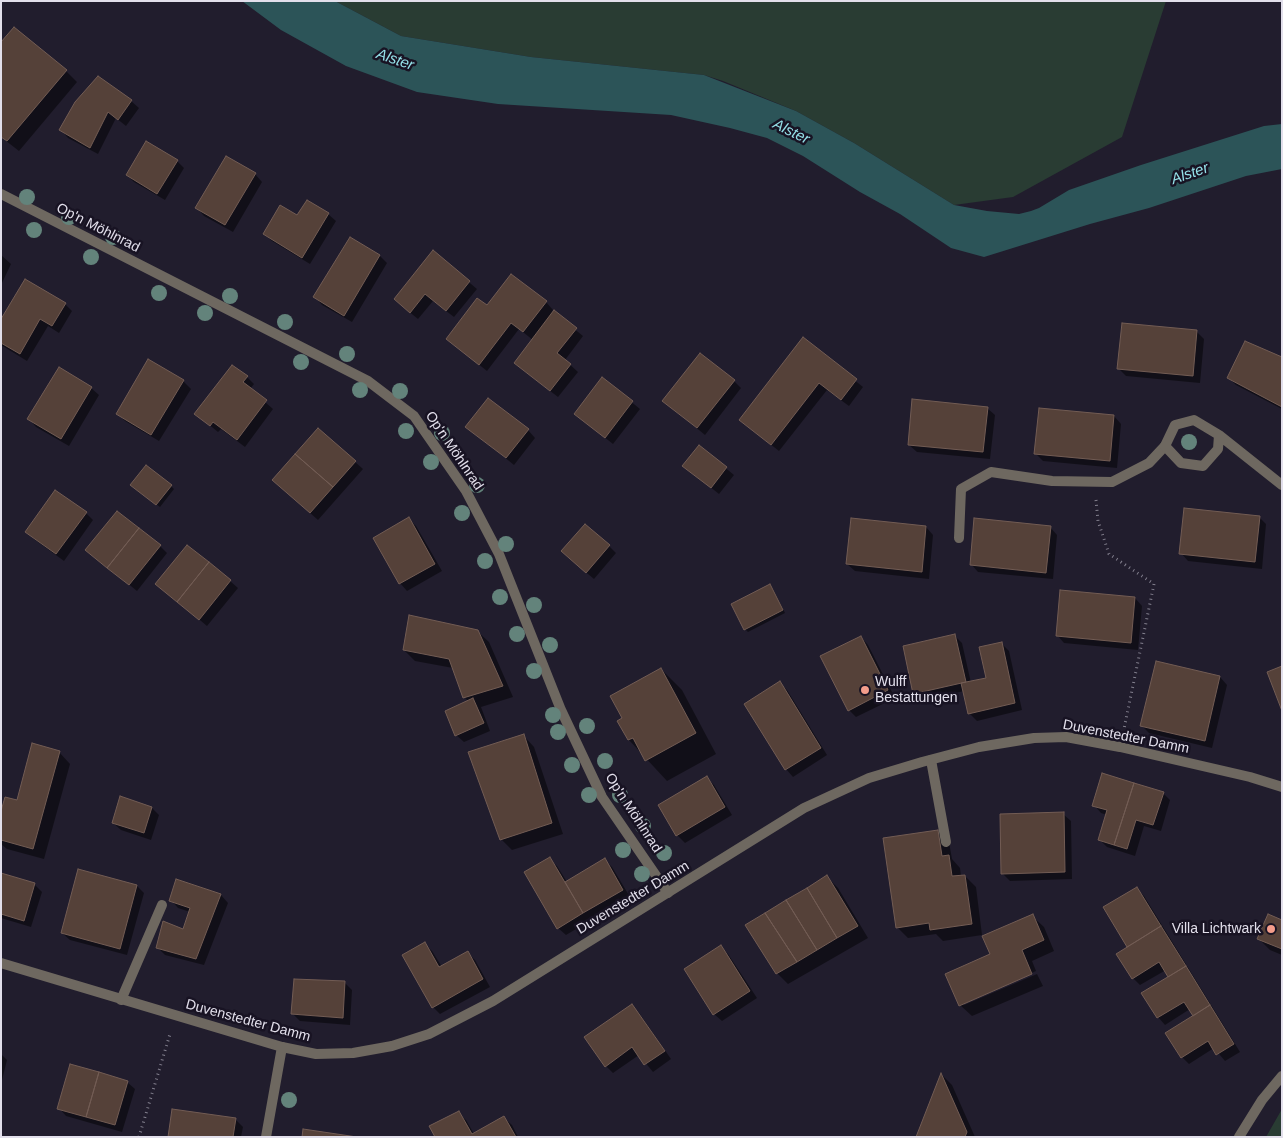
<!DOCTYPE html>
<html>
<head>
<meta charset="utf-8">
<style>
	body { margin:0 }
	#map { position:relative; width:1283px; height:1138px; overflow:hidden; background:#211d2d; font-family:Helvetica,sans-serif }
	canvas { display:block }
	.frame { position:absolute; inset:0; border:2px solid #e2dfeb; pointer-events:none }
</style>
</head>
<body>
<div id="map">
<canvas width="1283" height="1138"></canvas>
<div class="frame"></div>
</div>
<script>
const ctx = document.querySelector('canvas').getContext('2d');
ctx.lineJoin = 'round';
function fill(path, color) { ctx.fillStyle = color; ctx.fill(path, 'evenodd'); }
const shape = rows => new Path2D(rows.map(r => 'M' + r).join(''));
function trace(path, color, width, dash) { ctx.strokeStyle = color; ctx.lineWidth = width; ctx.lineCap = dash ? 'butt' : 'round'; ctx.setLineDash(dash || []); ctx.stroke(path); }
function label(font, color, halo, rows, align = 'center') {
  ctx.font = font + ' Helvetica,sans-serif'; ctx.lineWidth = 5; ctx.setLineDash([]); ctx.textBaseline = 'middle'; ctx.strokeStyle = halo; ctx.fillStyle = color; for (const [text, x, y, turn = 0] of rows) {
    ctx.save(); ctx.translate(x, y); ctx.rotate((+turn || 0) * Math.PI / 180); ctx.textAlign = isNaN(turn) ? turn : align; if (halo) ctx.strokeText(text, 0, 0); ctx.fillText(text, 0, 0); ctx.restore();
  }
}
fill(shape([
	[335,1,1166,1,1122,137,1013,197,954,205,854,143,796,111,723,81,704,75,531,57,401,36],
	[1282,1109,1282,1137,1266,1137]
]), '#293c33');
fill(shape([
	[242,1,335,1,401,36,531,57,704,75,796,111,854,143,954,205,987,211,1019,214,1031,211,1039,208,1069,190,1141,165,1264,126,1282,124,1282,169,1246,176,1149,208,1090,224,984,257,951,248,900,214,860,192,803,156,767,138,730,128,671,115,498,104,417,92,346,66,281,30]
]), '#2c5458');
fill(shape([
	[66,71,77,82,19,151,1,137],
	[99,77,131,101,139,108,126,126,116,118,98,154,68,138,61,130],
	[177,161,184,168,165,200,134,182,127,175],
	[255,174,262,182,233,232,204,216,197,208],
	[328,214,336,221,310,264,272,241,264,234,298,217],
	[350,239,380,256,387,263,352,322,322,305,315,297],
	[433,252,477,289,454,317,433,301,418,319,402,306],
	[1,255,11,264,1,285],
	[546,302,553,310,552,311,583,336,565,360,578,372,558,397,523,370,533,340,519,329,487,371,447,339,487,307],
	[65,304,72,311,59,333,48,326,27,361,1,345,1,322],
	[1197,332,1204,339,1200,383,1126,376,1118,368],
	[803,339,863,387,849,406,827,390,779,451,740,420],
	[1282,358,1282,409,1236,385,1229,378],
	[149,360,183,381,191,389,159,441,125,421,117,413],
	[247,377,254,384,250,389,273,409,245,447,221,429,218,432,196,414],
	[603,379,640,409,613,444,575,414],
	[734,381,741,388,705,435,664,401],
	[91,388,99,395,69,446,36,427,29,419],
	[987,408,995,415,990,459,917,452,909,445],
	[1114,416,1121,424,1117,468,1043,461,1035,453],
	[467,427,528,430,535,438,514,465],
	[318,429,363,469,318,520,281,487],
	[699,446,734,475,719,494,684,466],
	[171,486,174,489,160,507,135,488],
	[86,513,93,520,64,561,34,539,27,532],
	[1259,517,1266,524,1262,569,1188,561,1181,553],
	[409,519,416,526,442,571,407,591,400,583],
	[926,527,933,535,929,579,855,571,847,564],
	[1050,527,1057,535,1053,579,978,572,971,564],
	[160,546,167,553,137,591,87,550],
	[609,546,616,553,594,579,570,559],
	[230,581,238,588,207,626,157,584],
	[770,586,773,589,785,613,748,632,745,629],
	[1061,591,1135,598,1142,606,1138,650,1064,643,1057,635],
	[477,631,489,642,513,697,481,707,490,731,464,742,456,735,469,702,465,698,453,668,415,661,404,650],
	[955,636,962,643,971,683,987,679,1001,643,1009,651,1022,710,977,721,969,713,964,691,922,701,915,693],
	[861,637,868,645,895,698,856,717,849,710],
	[661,669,682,690,716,754,667,781,629,740,624,719],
	[1220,677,1227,685,1212,748,1149,733,1141,725],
	[780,683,787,690,827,755,793,777,786,769],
	[523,735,534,747,563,834,512,850,501,839],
	[59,752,70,764,44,859,7,849,1,844,1,816,17,802],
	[707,778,714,785,732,815,685,843,677,835,659,806],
	[1163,793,1170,800,1161,831,1144,826,1135,856,1107,847,1100,840,1107,815,1101,813,1094,805],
	[121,798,152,808,159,815,151,840,121,830,113,823],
	[1063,814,1071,821,1072,879,1010,881,1002,873],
	[938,831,949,842,952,859,960,868,961,876,965,876,976,887,982,935,943,941,936,934,908,938,897,927],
	[549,859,557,866,567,882,605,860,612,867,630,897,566,935,558,928],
	[1,874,34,884,42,892,31,927,1,918],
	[827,877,838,888,868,938,788,984,777,973],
	[177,881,221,895,228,903,204,965,165,955,157,947,184,930,190,912,178,908,171,900],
	[137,886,144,893,127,955,70,940,62,933],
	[1136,888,1144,896,1240,1052,1225,1061,1214,1048,1189,1064,1182,1057,1194,1016,1190,1009,1165,1025,1158,1017,1170,977,1166,970,1140,985,1133,978,1129,948,1104,908],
	[1032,916,1044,927,1054,951,1032,961,1036,971,964,1003,964,1005,1037,974,1043,986,972,1016,960,1005,991,955],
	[1282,921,1282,955,1270,950,1259,939],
	[425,944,432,951,442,967,468,953,475,960,490,987,440,1014,433,1007],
	[721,947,728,954,757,998,722,1021,714,1014],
	[345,983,352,990,350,1025,300,1021,293,1014],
	[631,1006,639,1013,671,1059,653,1072,639,1055,613,1073,606,1066],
	[1,1054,7,1060,1,1084],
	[942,1075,952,1085,975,1137,917,1137],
	[127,1082,135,1089,122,1132,66,1116,59,1108],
	[458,1113,466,1120,474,1134,504,1118,512,1125,518,1137,436,1137],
	[235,1119,243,1127,241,1137,169,1137]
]), '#0007');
const building = shape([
	[14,27,67,70,7,141,1,137,1,42,14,27],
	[98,76,132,100,118,120,108,112,90,148,59,130,75,102,98,76],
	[146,141,178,160,157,194,126,175,146,141],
	[226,156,256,173,225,225,195,208,226,156],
	[307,200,329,213,302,258,263,234,280,205,297,215,307,200],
	[350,237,380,255,344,316,313,297,350,237],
	[433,250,470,281,446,311,425,294,410,313,394,299,433,250],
	[511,274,547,301,523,332,511,323,479,365,446,339,477,298,487,305,511,274],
	[25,279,66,303,52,326,40,319,20,354,1,343,1,319,25,279],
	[554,310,577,328,557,353,571,364,550,391,514,363,554,310],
	[1122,323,1197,330,1193,376,1117,369,1122,323],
	[803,337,857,379,841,400,819,383,771,445,739,420,803,337],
	[1245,341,1282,357,1282,407,1227,378,1245,341],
	[700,353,735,380,697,428,662,401,700,353],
	[148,359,184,380,151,435,116,414,148,359],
	[232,365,248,376,243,382,267,400,237,440,213,422,210,426,194,414,232,365],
	[59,367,92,387,61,439,27,419,59,367],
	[602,377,633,401,605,438,574,414,602,377],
	[488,398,529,429,506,458,465,427,488,398],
	[912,399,988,407,983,452,908,445,912,399],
	[1039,408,1114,415,1110,461,1034,454,1039,408],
	[318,428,356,461,333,487,295,454,318,428],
	[699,445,727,467,711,488,682,466,699,445],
	[295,454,333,487,310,513,272,480,295,454],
	[146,465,172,485,156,505,130,485,146,465],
	[55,490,87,512,56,554,25,532,55,490],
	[1184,508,1260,516,1255,562,1179,554,1184,508],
	[117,511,139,528,107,568,85,550,117,511],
	[409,517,435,564,399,584,373,538,409,517],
	[851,518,926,526,922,572,846,564,851,518],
	[974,518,1051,526,1046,573,970,565,974,518],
	[585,524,610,545,586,573,561,551,585,524],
	[139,528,161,545,129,585,107,568,139,528],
	[187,545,209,562,177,602,155,584,187,545],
	[209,562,231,580,199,620,177,602,209,562],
	[770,584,783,610,744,630,731,604,770,584],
	[1060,590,1135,597,1131,643,1056,636,1060,590],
	[409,615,478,630,503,686,463,698,449,659,403,650,409,615],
	[955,634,966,682,913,694,903,646,955,634],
	[861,636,888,690,848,711,820,656,861,636],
	[1002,642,1015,703,968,714,961,683,986,678,979,647,1002,642],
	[1156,661,1220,676,1205,741,1140,726,1156,661],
	[1282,666,1282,711,1267,672,1282,666],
	[661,668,696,733,645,761,633,738,628,740,617,721,622,718,610,696,661,668],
	[780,681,821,748,785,770,744,704,780,681],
	[473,698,484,723,455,736,445,711,473,698],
	[524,734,552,823,500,840,468,752,524,734],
	[32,743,60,751,33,849,1,840,1,811,5,797,17,800,32,743],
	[1102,773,1134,783,1114,845,1098,840,1107,810,1092,806,1102,773],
	[707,776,725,807,676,836,658,805,707,776],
	[1134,783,1164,792,1153,825,1136,820,1127,849,1114,845,1134,783],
	[120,796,152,807,144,833,112,823,120,796],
	[1064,812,1065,872,1001,874,1000,814,1064,812],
	[938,830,942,856,949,855,952,876,965,875,972,924,930,930,929,923,896,928,883,838,938,830],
	[550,857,583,913,557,929,524,872,550,857],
	[605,858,623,890,583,913,565,882,605,858],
	[78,869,137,885,120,949,61,933,78,869],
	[1,873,35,883,24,921,1,914,1,873],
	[827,875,858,926,837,938,807,888,827,875],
	[176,879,221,894,196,959,156,948,163,921,183,929,190,908,169,901,176,879],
	[1137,887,1161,926,1127,947,1103,907,1137,887],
	[807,888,837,938,817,950,786,900,807,888],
	[786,900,817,950,797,962,765,913,786,900],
	[765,913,797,962,776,974,745,925,765,913],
	[1033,914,1044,940,1022,950,1032,974,959,1006,945,974,990,954,982,936,1033,914],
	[1268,914,1282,920,1282,949,1257,939,1268,914],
	[1161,926,1186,966,1168,977,1159,962,1132,979,1116,954,1161,926],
	[425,942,439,967,468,951,483,979,432,1008,402,955,425,942],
	[721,945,750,991,713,1015,684,969,721,945],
	[1186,966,1210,1005,1193,1016,1184,1002,1157,1018,1141,993,1186,966],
	[294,979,345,981,343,1018,291,1014,294,979],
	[632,1004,665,1051,644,1065,632,1047,605,1067,584,1037,632,1004],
	[1210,1005,1234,1044,1216,1055,1208,1041,1181,1058,1165,1033,1210,1005],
	[70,1064,99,1072,86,1117,57,1109,70,1064],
	[99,1072,128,1081,115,1125,86,1117,99,1072],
	[941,1073,967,1132,965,1137,916,1137,941,1073],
	[172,1109,236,1118,233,1137,168,1137,172,1109],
	[459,1111,472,1134,504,1116,516,1137,435,1137,429,1126,459,1111],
	[303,1129,357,1137,302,1137,303,1129]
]);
fill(building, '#554139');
trace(building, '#725c54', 1);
trace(shape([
	[1096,500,1098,521,1109,554,1154,584,1124,729],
	[139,1137,170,1034]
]), '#827f8d', 3, [1, 4]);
trace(shape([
	[959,538,961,489,991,472,1052,481,1112,482,1149,463,1165,446],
	[931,760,946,842],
	[121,1000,162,905]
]), '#6e6860', 10);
trace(shape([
	[1,194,368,381,414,416,466,491,499,554,561,710,602,797,668,893],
	[1219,435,1218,449,1203,466,1181,463,1165,446,1175,425,1194,420,1219,435,1282,485],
	[266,1137,282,1047],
	[1239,1137,1262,1100,1282,1076]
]), '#6e6860', 10);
trace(shape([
	[1,963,282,1047,316,1054,353,1053,392,1046,429,1034,493,1001,804,808,869,778,922,762,979,747,1034,738,1066,737,1120,747,1250,777,1282,787]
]), '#6e6860', 10);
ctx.fillStyle = '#63837b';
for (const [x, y] of [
	[27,197],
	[69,217],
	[34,230],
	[113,237],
	[91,257],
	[159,293],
	[230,296],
	[205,313],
	[285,322],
	[347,354],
	[301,362],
	[360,390],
	[400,391],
	[406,431],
	[442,433],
	[1189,442],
	[431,462],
	[477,485],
	[462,513],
	[506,544],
	[485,561],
	[500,597],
	[534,605],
	[517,634],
	[550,645],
	[534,671],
	[553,715],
	[587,726],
	[558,732],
	[605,761],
	[572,765],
	[589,795],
	[620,795],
	[643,826],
	[623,850],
	[664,853],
	[642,874],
	[289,1100]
]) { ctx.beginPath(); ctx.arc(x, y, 8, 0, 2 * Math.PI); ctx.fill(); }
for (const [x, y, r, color] of [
	[865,690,5,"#f49d8b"],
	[1271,929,5,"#f49d8b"]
]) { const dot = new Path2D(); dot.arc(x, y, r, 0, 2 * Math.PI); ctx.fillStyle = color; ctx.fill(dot); trace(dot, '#181323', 2); }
label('14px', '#e2dfeb', '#181323', [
	["Op'n Möhlnrad",98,228,27],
	["Op'n Möhlnrad",454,451,56],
	["Duvenstedter Damm",1126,737,11],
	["Op'n Möhlnrad",633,813,57],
	["Duvenstedter Damm",633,898,-31],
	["Duvenstedter Damm",248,1021,15]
]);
label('14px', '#e2dfeb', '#181323', [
	["Wulff",875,682],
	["Bestattungen",875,698],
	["Villa Lichtwark",1261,929,"right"]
], 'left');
label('italic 15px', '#94e0e8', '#181323', [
	["Alster",395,60,19],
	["Alster",791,132,26],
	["Alster",1190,174,-19]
]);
</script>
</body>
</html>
